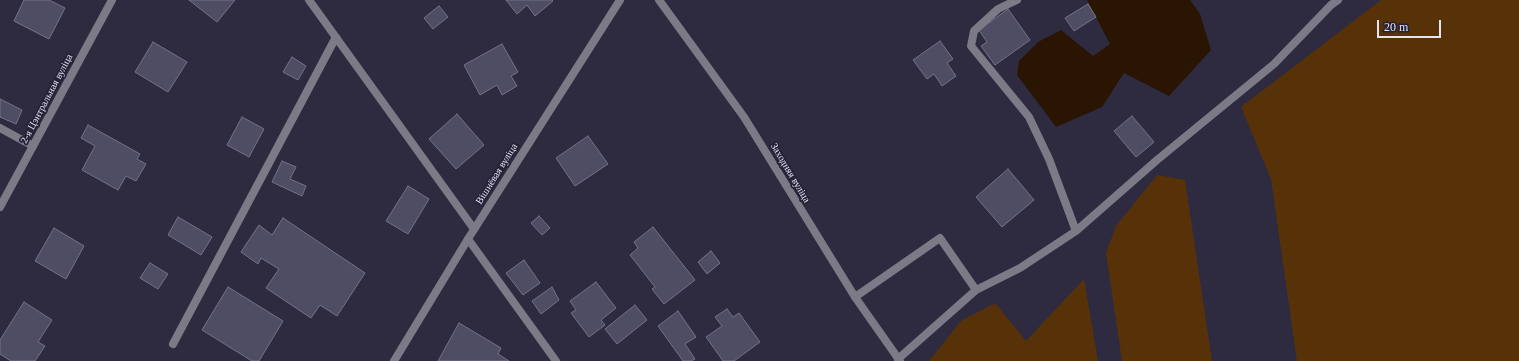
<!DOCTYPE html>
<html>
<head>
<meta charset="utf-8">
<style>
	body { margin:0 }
	#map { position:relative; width:1519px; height:361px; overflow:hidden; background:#2e2b41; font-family:"Times New Roman",serif }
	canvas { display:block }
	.scale { position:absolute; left:1377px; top:20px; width:64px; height:18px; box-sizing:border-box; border:2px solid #e4e3f1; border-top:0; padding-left:5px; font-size:12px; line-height:14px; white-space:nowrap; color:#e4e3f1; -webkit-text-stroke:3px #242236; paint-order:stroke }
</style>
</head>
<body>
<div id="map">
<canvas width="1519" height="361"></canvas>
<div class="scale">20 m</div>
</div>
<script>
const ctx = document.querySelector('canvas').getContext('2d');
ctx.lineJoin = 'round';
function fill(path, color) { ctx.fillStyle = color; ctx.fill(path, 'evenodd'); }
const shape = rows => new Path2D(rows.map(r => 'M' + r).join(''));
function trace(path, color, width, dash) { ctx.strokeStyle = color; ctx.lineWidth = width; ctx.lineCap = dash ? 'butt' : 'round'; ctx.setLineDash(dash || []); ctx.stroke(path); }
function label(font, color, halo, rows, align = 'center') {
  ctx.font = font + ' "Times New Roman",serif'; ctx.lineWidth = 3.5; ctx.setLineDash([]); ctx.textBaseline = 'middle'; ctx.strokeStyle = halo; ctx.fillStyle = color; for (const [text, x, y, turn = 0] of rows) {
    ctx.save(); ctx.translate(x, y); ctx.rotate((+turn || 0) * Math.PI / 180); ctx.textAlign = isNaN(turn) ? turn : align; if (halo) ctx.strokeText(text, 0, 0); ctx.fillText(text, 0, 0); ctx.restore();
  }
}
fill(shape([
	[1381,0,1519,0,1519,361,1297,361,1271,179,1241,107],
	[1157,175,1185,180,1212,361,1122,361,1106,253,1116,226],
	[1084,279,1098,361,929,361,961,321,995,303,1026,341]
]), '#573208');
fill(shape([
	[1087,0,1190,0,1200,14,1211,50,1169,96,1124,73,1102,107,1056,127,1017,75,1019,61,1038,42,1061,30,1093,56,1110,44]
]), '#291502');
const building = shape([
	[24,0,49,0,65,8,49,39,14,21,24,0],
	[189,0,235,0,217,22,189,0],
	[506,0,552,0,553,1,535,16,527,5,517,14,506,0],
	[1088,4,1096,17,1074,31,1065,18,1088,4],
	[439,6,448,17,433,29,424,18,439,6],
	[1008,9,1030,40,995,65,981,46,987,42,979,30,1008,9],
	[940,41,953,59,947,63,956,76,942,86,934,74,927,79,913,60,940,41],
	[153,42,187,62,168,92,135,72,153,42],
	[502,44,518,72,511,76,517,86,502,95,497,85,480,95,464,65,502,44],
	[292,57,306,66,298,80,283,72,292,57],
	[0,99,22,110,16,124,0,117,0,99],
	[457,114,484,145,456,169,429,139,457,114],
	[1132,116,1154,142,1136,157,1114,131,1132,116],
	[242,117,264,129,249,157,227,145,242,117],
	[88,125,140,154,137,159,146,164,136,181,126,176,118,190,82,170,95,146,81,138,88,125],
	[588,136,608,164,575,186,556,158,588,136],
	[282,161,296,167,290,179,306,186,302,196,272,182,282,161],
	[1008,169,1034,200,1002,227,976,197,1008,169],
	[408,186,429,199,408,234,386,221,408,186],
	[539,216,550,228,542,235,531,223,539,216],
	[178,217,212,237,201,255,168,235,178,217],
	[283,218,365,273,337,316,320,305,311,318,266,288,279,269,261,258,258,264,241,252,259,225,272,235,283,218],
	[653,227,695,280,664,304,652,289,655,287,630,255,638,248,634,242,653,227],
	[54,228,84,246,66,279,35,261,54,228],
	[711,251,720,263,707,274,698,262,711,251],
	[524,260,540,283,523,295,506,273,524,260],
	[150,263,168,274,158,289,140,278,150,263],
	[596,282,616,308,601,320,605,325,589,337,571,313,576,310,570,301,596,282],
	[228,287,283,321,259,361,252,361,202,330,228,287],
	[552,287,559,300,541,314,532,301,552,287],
	[24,302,52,320,38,342,45,346,35,361,11,361,0,354,0,340,24,302],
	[635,305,647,320,617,344,605,329,635,305],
	[727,309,733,317,739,313,760,342,734,361,723,361,706,337,722,326,715,317,727,309],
	[678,311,696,337,685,344,695,359,691,361,683,361,658,326,678,311],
	[459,323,501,348,498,354,509,361,438,361,459,323]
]);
fill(building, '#4e4d64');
trace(building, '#74728b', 1);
trace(shape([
	[309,0,474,229],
	[0,128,33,146],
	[1076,231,1157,160,1274,64,1331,5,1338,0],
	[468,239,556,361],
	[855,297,940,238,976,290,1020,268,1076,231,1049,159,1029,117,971,46,974,31,998,9,1017,0],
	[173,344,336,37],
	[898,359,976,290]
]), '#7b7a86', 8);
trace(shape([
	[659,0,744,117,855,297,900,361],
	[0,207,112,0],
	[394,361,468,239,620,0]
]), '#7b7a86', 8);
label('10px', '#e4e3f1', '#242236', [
	["2-я Цэнтральная вуліца",47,99,-62],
	["Заходняя вуліца",790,173,59],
	["Вішнёвая вуліца",497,174,-58]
]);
</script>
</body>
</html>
